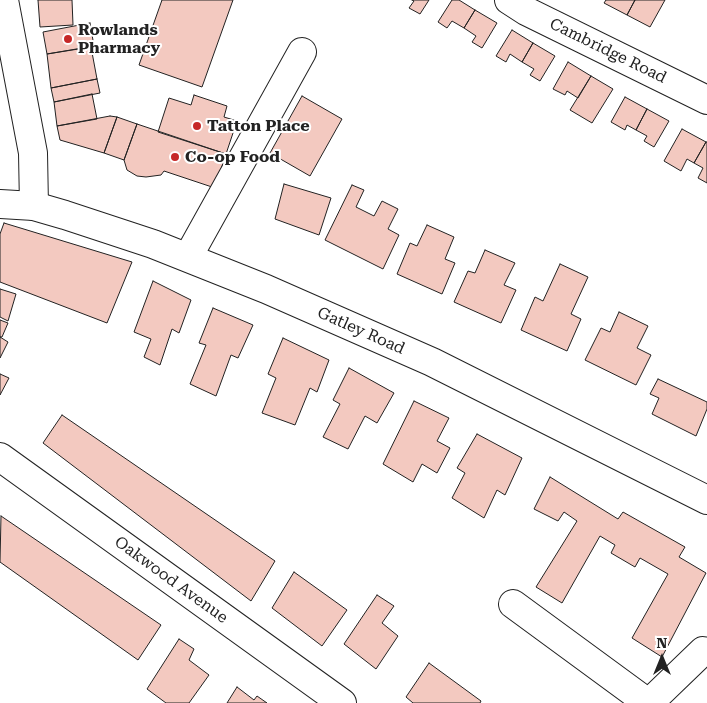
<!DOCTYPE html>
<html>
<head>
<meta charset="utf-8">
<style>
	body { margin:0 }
	#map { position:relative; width:707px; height:703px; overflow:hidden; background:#fff; font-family:"Roboto Serif",serif }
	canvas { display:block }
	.north { position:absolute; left:637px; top:633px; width:50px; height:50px; -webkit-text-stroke:4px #fff; paint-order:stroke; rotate:0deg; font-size:14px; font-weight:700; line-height:20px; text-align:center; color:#222 }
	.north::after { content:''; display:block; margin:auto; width:18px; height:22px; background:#222; clip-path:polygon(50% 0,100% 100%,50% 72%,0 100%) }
</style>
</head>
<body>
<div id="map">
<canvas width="707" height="703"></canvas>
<div class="north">N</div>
</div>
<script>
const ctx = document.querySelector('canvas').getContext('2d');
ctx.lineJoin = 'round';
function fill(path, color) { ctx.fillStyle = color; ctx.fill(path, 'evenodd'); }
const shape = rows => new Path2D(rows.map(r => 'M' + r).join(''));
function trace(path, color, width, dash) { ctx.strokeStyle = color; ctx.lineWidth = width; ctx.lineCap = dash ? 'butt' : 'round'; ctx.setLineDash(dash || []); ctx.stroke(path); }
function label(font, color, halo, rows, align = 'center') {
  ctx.font = font + ' "Roboto Serif",serif'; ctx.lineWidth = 4; ctx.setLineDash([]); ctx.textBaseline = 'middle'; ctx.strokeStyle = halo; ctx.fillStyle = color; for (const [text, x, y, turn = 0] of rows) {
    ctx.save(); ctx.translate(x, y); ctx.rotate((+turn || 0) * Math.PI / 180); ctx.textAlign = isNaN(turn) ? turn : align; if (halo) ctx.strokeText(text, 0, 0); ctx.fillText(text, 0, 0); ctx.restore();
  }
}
const building = shape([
	[38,0,72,0,73,25,40,27,38,0],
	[162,0,233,0,202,87,139,65,162,0],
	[412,0,429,0,420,14,409,8,414,1,412,0],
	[452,0,459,0,475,10,464,28,452,21,447,28,438,22,452,0],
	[606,0,635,0,627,15,604,3,606,0],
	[635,0,665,0,650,27,627,15,635,0],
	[475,10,497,23,482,48,472,42,476,36,464,28,475,10],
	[90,23,94,46,47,54,43,32,90,23],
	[512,30,533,43,522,62,510,54,506,62,496,56,512,30],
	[533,43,555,56,540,81,530,75,534,69,522,62,533,43],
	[91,47,97,79,51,88,47,54,91,47],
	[568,62,591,76,578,98,567,91,565,95,553,89,568,62],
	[591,76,613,89,592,123,570,110,591,76],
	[97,79,100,93,54,102,51,88,97,79],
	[92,94,97,119,57,126,54,102,92,94],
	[194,95,227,106,224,117,237,121,226,154,158,132,169,98,191,105,194,95],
	[302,96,342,119,310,176,270,153,302,96],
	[625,97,647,109,636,130,627,125,625,130,611,122,625,97],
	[647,109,669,121,654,147,644,141,647,136,636,130,647,109],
	[110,116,117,117,104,153,60,140,57,126,110,116],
	[117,117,137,124,124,160,104,153,117,117],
	[137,124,226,154,215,188,164,171,161,175,146,177,137,176,127,170,124,160,137,124],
	[682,129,706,142,694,163,687,159,681,171,664,161,682,129],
	[706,142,707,142,707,183,698,178,703,168,694,163,706,142],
	[284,184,331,198,319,235,275,219,284,184],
	[352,185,364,190,356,207,374,216,382,201,398,209,388,229,399,235,383,269,325,240,352,185],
	[4,223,132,262,107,323,0,282,0,234,4,223],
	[427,225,454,237,445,259,455,263,442,294,397,274,410,243,417,246,427,225],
	[485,250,515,263,504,285,516,290,501,323,454,302,468,271,475,273,485,250],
	[560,264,588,277,571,314,581,319,567,351,521,330,535,297,543,301,560,264],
	[153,281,191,300,179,333,172,329,160,365,144,357,151,339,134,332,153,281],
	[0,289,16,294,8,321,0,317,0,289],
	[213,308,253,325,238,358,231,355,216,396,190,384,206,345,199,343,213,308],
	[619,312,648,326,637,348,651,355,636,385,585,360,601,328,610,332,619,312],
	[0,320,8,323,2,337,0,337,0,320],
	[0,337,8,342,0,358,0,337],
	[283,338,329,360,317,392,310,388,295,425,262,413,276,378,268,374,283,338],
	[349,368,394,393,377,423,365,416,348,449,323,437,340,404,333,400,349,368],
	[0,374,9,378,0,395,0,374],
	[658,379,707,402,707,409,696,436,652,414,659,398,650,394,658,379],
	[414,401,449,418,437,441,450,448,437,473,422,464,413,482,383,464,414,401],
	[62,415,275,561,251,601,43,443,62,415],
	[477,434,522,458,505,495,497,490,484,518,452,498,465,473,457,468,477,434],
	[550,477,618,519,623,512,685,547,679,557,706,573,662,657,632,638,668,574,640,558,635,567,611,553,615,545,600,536,562,603,536,587,577,521,564,512,558,521,534,509,550,477],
	[1,516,161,625,138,660,0,562,1,516],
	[294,572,347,610,322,646,272,608,294,572],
	[377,595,394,606,382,623,398,636,376,669,344,644,377,595],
	[179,639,194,649,189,660,209,675,189,703,166,703,147,689,179,639],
	[429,663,481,701,480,703,413,703,406,697,429,663],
	[237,687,254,700,257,696,267,703,227,703,237,687]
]);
fill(building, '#f3c9c0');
trace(building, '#222', 1);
const minor = shape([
	[4,0,33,153,34,206],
	[509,0,526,11,707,100],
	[188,257,302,52],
	[0,457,342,703],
	[513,604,648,703],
	[649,703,703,651,707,652]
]);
const major = shape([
	[0,204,34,206,65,215,153,244,266,289,432,362,707,500]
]);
trace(minor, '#222', 30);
trace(major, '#222', 30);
trace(minor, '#fff', 28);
trace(major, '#fff', 28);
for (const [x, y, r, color] of [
	[68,39,5,"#c62828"],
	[197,126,5,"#c62828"],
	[175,157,5,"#c62828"]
]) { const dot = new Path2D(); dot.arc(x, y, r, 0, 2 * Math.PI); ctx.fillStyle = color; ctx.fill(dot); trace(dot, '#fff', 2); }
label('bold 16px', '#222', '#fff', [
	["Rowlands",78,30],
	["Pharmacy",78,48],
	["Tatton Place",207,126],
	["Co-op Food",185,157]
], 'left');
label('16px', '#222', '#fff', [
	["Cambridge Road",608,51,26],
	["Gatley Road",361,331,24],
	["Oakwood Avenue",171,580,36]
]);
</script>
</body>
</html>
